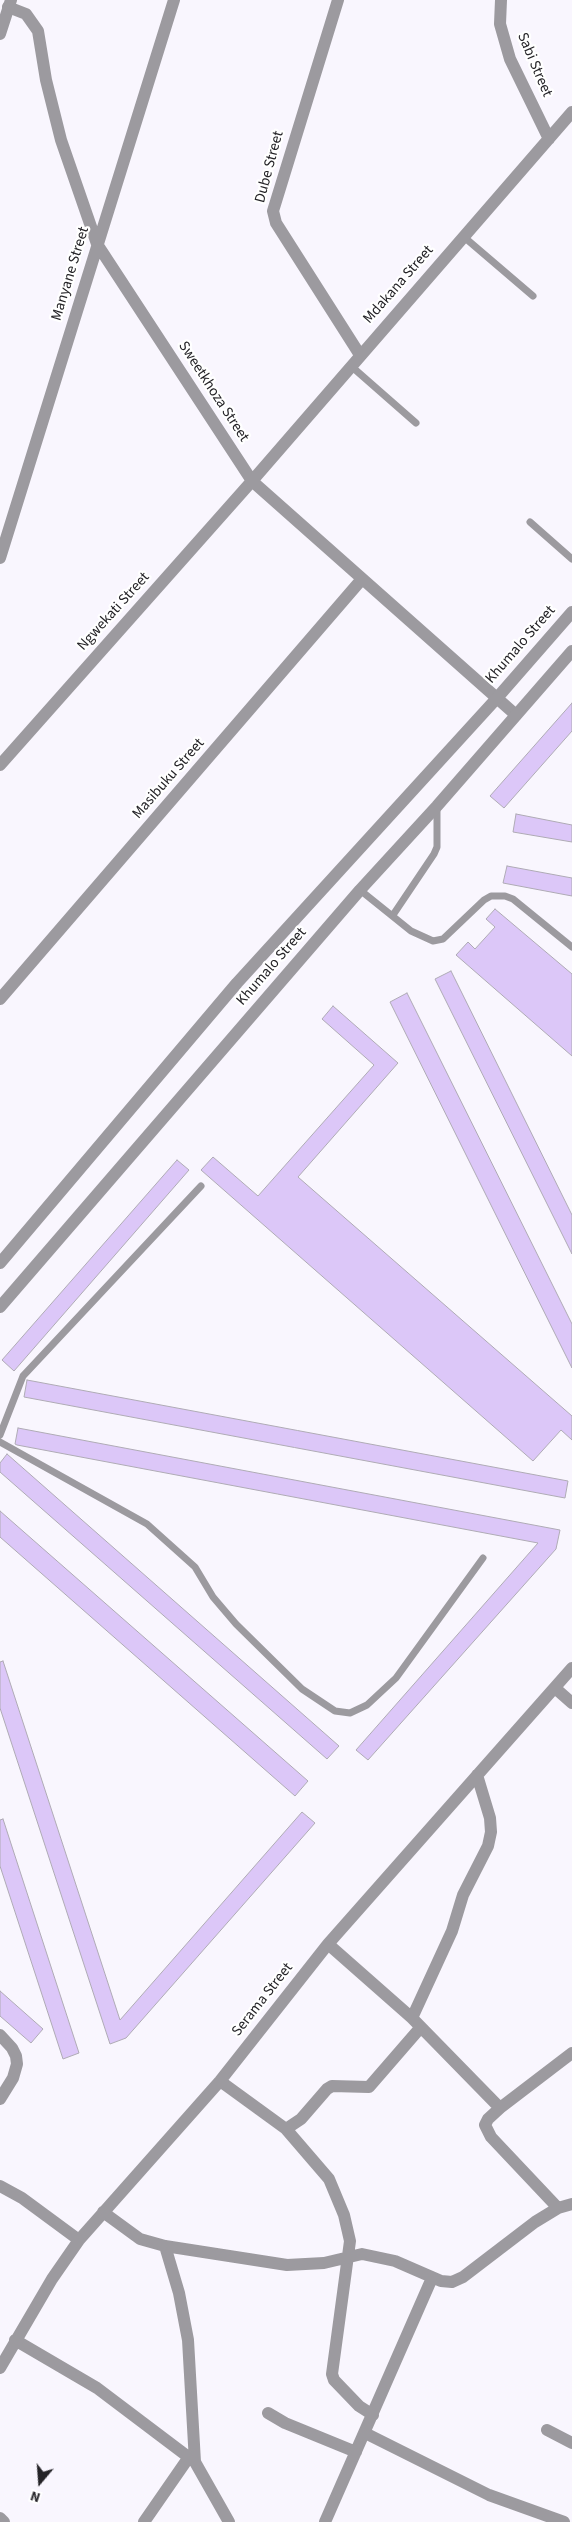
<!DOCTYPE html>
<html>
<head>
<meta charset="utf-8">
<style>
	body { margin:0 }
	#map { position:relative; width:572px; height:2522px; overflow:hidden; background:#f9f6fe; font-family:"Source Sans 3",sans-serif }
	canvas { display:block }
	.north { position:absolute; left:15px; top:2457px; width:50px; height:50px; -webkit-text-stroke:4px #fff; paint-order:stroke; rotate:198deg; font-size:14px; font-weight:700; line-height:20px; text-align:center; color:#242327 }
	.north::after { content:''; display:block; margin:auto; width:18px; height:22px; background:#242327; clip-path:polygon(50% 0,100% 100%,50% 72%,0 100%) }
</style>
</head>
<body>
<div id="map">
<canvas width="572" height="2522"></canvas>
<div class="north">N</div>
</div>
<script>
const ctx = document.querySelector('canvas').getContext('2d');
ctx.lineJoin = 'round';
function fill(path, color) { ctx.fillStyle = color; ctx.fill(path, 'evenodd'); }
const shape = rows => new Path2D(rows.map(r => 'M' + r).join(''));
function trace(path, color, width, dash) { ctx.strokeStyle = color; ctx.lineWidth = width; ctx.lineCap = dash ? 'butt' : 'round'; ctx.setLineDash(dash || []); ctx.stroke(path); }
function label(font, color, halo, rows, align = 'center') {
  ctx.font = font + ' "Source Sans 3",sans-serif'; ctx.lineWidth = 4.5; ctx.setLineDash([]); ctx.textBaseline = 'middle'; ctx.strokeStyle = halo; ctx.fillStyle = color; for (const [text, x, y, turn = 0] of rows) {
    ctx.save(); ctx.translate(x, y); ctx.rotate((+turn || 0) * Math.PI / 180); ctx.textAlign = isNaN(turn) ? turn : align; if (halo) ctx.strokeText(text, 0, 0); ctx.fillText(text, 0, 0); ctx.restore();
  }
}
const building = shape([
	[572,703,572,731,504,808,490,796,572,703],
	[516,814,572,825,572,842,513,832,516,814],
	[507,866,572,878,572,896,503,883,507,866],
	[495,909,572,974,572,1056,456,955,468,942,475,949,495,927,486,919,495,909],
	[451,971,572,1215,572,1254,435,979,451,971],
	[407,993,572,1324,572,1368,390,1002,407,993],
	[333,1006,398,1063,298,1177,572,1416,572,1440,561,1430,533,1461,201,1170,213,1157,258,1196,374,1065,322,1019,333,1006],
	[177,1160,189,1170,14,1371,2,1360,177,1160],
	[27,1380,568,1481,565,1498,24,1397,27,1380],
	[18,1428,560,1530,556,1549,368,1760,356,1750,538,1543,17,1445,15,1444,18,1428],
	[7,1454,339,1746,327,1759,0,1472,0,1463,7,1454],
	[0,1511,308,1781,295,1796,0,1537,0,1511],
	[3,1661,120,2020,302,1812,315,1823,126,2038,110,2044,0,1708,0,1662,3,1661],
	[3,1819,79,2053,63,2059,0,1866,0,1820,3,1819],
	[0,1991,43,2029,31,2043,0,2016,0,1991]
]);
fill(building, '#dcc7f8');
trace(building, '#afabb5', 1);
trace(shape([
	[464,237,533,296],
	[351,366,416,423],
	[530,522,572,559],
	[360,890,411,931,433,941,443,939,484,900,491,896,505,896,513,899,572,947],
	[393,915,434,854,437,847,437,806],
	[0,1435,23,1376,201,1186],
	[0,1442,147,1524,195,1567,213,1597,236,1624,302,1689,335,1711,350,1713,367,1705,396,1678,483,1558]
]), '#9c9a9f', 7);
trace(shape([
	[338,0,273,211,276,223,360,355],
	[501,0,500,24,510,59,549,139],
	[8,7,26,14,38,31,46,80,61,140,97,244,252,481,516,715],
	[0,558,174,0],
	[0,765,252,481,572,112],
	[0,999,362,579],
	[555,1688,572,1703],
	[328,1944,412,2018,500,2108],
	[412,2018,452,1931,463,1895,488,1846,491,1832,490,1818,477,1775],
	[0,2035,12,2048,16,2056,17,2064,13,2078,0,2099],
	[220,2081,286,2129,329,2179,344,2215,350,2241,332,2374,334,2380,359,2406,373,2415],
	[286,2129,301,2119,327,2089,332,2086,369,2087,421,2027],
	[0,2186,22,2198,79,2240],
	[558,2208,491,2137,485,2125,488,2119,500,2108,572,2053],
	[103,2212,140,2239,165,2246,287,2265,324,2263,362,2254,395,2261,441,2281,452,2282,463,2277,535,2222,558,2208,572,2204],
	[165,2246,179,2293,188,2340,195,2462,229,2522],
	[15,2340,97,2388,195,2462],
	[0,2368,52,2279,79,2240,220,2081,328,1944,572,1668],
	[268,2413,285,2423,356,2452],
	[547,2430,572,2443],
	[365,2433,489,2495,564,2522],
	[0,2518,4,2522],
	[144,2522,189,2457],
	[325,2522,432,2278]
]), '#9c9a9f', 12);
trace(shape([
	[0,34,11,0],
	[0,1263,237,983,497,698,572,612],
	[0,1307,360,890,437,806,572,651]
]), '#9c9a9f', 12);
label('15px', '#242327', '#fff', [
	["Sabi Street",534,65,67],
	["Dube Street",270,167,-75],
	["Manyane Street",71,274,-73],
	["Mdakana Street",399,285,-49],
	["Sweetkhoza Street",213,392,57],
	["Ngwekati Street",114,612,-48],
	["Khumalo Street",521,645,-49],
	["Masibuku Street",169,779,-49],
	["Khumalo Street",272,967,-49],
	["Serama Street",263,2000,-52]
]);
</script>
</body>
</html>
